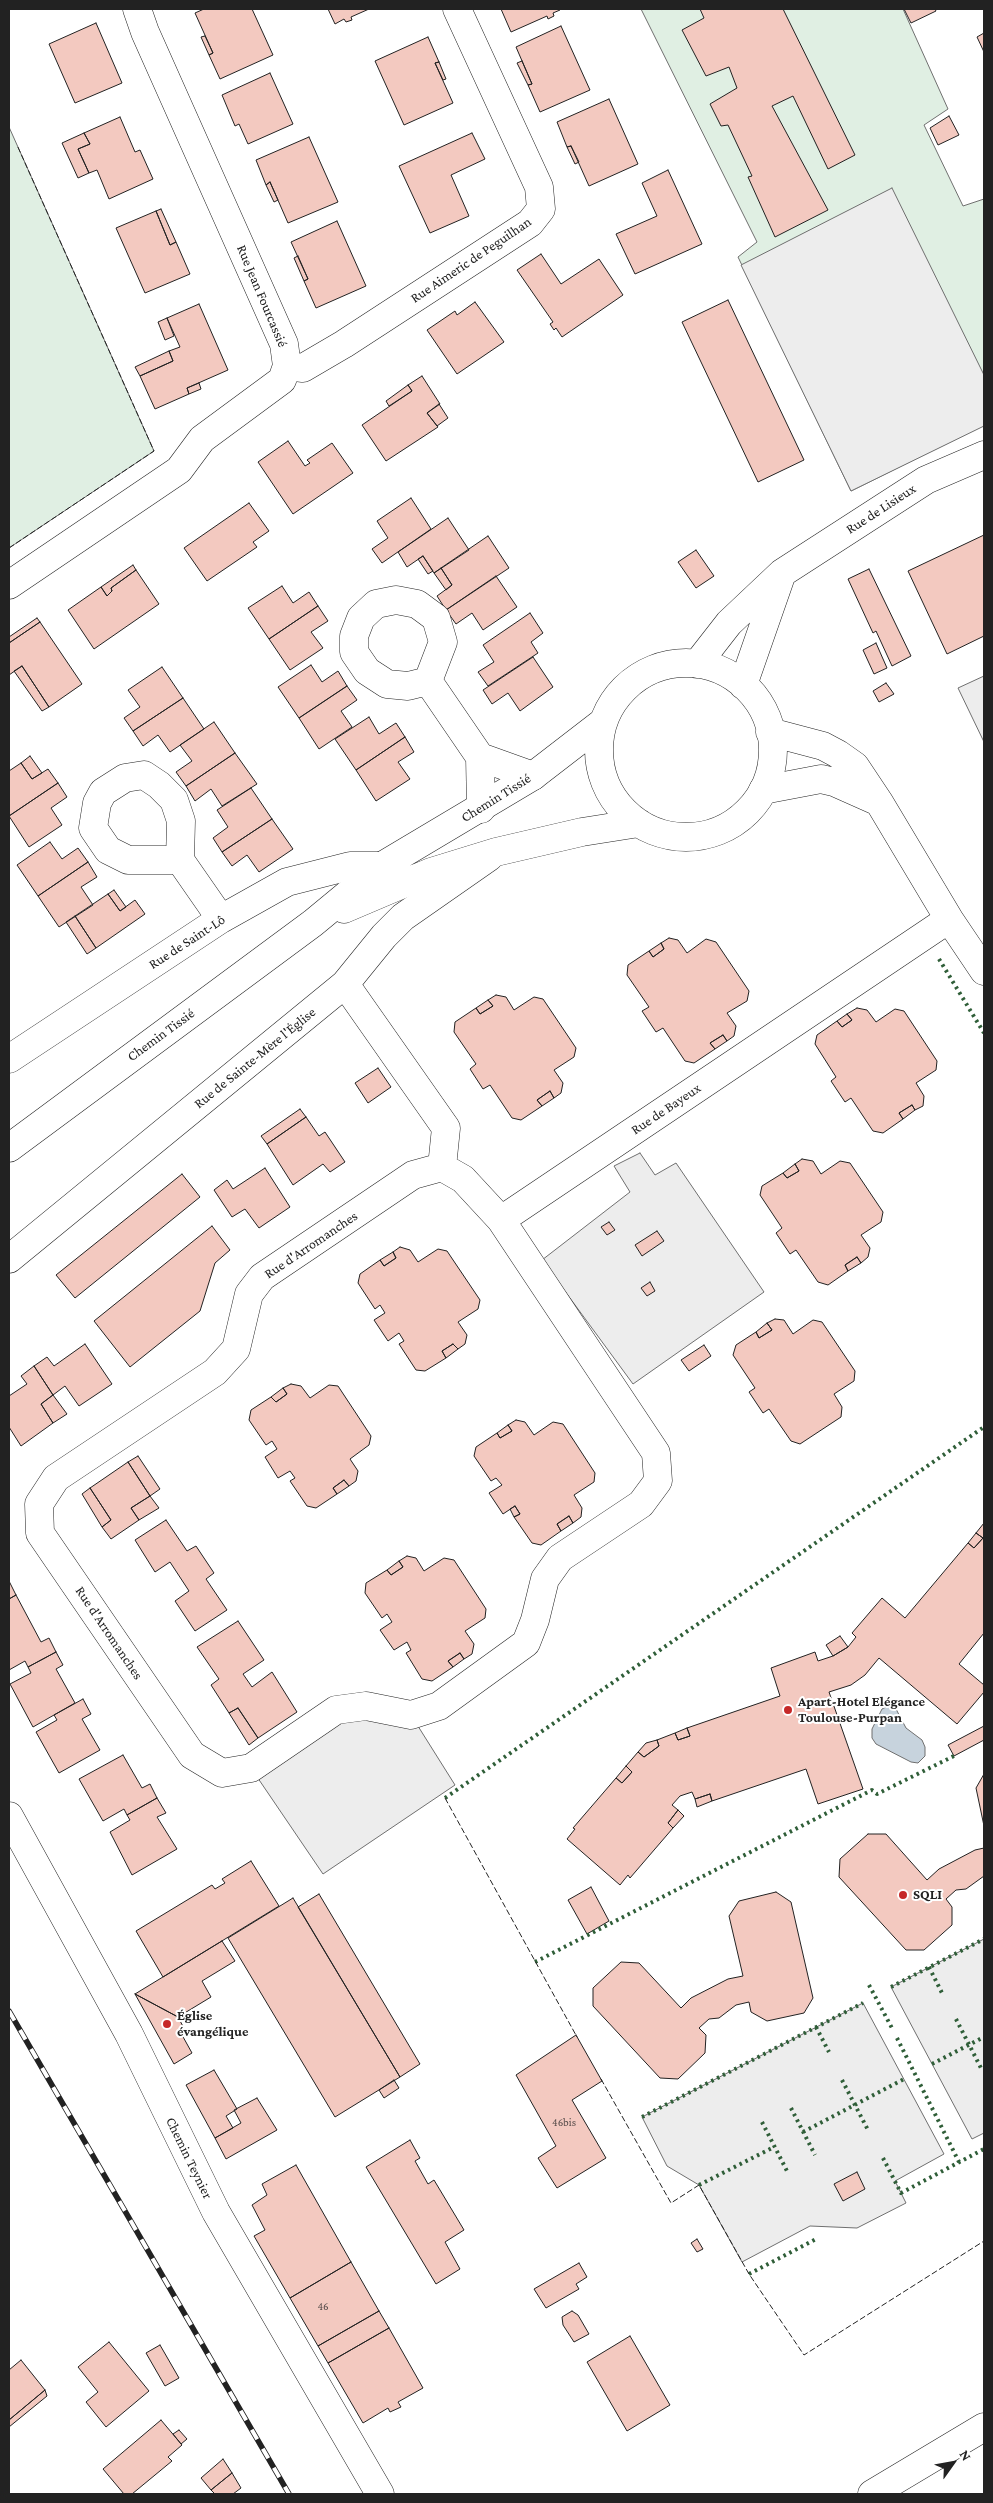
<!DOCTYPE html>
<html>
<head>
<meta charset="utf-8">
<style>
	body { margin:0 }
	#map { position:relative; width:993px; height:2503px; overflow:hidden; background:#fff; font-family:"Crimson Pro",serif }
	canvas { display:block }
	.frame { position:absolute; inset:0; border:10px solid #222; pointer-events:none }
	.north { position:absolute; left:928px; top:2438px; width:50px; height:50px; -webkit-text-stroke:4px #fff; paint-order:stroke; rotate:58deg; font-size:14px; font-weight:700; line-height:20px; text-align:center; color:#222 }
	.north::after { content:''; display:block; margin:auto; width:18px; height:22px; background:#222; clip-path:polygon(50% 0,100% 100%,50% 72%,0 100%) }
</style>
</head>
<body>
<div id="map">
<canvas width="993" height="2503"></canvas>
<div class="frame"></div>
<div class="north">N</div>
</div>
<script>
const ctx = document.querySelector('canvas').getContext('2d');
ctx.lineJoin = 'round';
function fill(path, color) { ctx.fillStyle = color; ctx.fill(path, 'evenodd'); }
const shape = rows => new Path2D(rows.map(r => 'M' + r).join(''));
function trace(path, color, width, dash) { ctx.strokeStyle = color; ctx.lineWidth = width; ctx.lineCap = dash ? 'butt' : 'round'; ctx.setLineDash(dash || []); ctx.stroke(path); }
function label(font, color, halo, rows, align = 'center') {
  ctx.font = font + ' "Crimson Pro",serif'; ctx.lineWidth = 4; ctx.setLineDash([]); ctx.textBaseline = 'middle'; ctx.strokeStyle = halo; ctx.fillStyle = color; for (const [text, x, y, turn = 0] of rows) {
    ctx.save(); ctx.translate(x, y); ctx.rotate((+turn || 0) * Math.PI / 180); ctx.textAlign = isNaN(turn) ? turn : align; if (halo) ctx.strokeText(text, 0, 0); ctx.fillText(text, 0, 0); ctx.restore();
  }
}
const green = shape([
	[641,9,903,9,948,109,924,125,963,206,984,199,984,425,851,491,738,257,757,242,641,9],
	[9,127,154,451,9,548,9,127]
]);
fill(green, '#e0efe3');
trace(green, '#6f6f6f', 1);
const parking = shape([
	[892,188,984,375,984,426,851,491,741,265,892,188],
	[984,676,984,742,958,688,984,676],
	[640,1153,655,1175,676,1163,764,1292,633,1384,542,1260,630,1192,614,1166,640,1153],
	[336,1710,411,1715,455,1785,323,1874,251,1768,336,1710],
	[984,1939,984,2133,972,2139,891,1987,984,1939],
	[863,2003,944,2154,895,2181,906,2203,857,2228,810,2226,742,2262,699,2185,667,2166,642,2117,863,2003]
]);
fill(parking, '#ededed');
trace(parking, '#6f6f6f', 1);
const water = shape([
	[888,1706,896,1709,906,1728,922,1740,925,1747,925,1756,918,1763,911,1762,876,1744,872,1738,872,1729,882,1709,888,1706]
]);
fill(water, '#c7d3dd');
trace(water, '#6f6f6f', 1);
const building = shape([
	[204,9,252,9,273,55,220,79,209,55,213,53,195,13,204,9],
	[328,9,369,9,351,17,352,20,346,22,344,19,335,24,328,9],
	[501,9,559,9,560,10,553,13,554,16,548,19,547,16,511,32,501,9],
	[700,9,783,9,855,155,828,169,793,96,772,106,828,210,775,237,748,177,752,176,728,125,721,126,710,104,737,88,729,67,706,76,682,30,704,18,700,9],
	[904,9,935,9,936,11,911,23,904,9],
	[96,23,122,83,75,103,49,44,96,23],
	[561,26,590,90,540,112,528,85,532,84,516,47,561,26],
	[984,33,984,52,977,37,984,33],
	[205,36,213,53,209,55,201,37,205,36],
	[428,37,439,62,435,63,453,103,404,125,375,61,428,37],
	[522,61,532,84,528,85,517,63,522,61],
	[439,62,446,79,443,80,435,63,439,62],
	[270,73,293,124,248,144,239,124,235,126,222,95,270,73],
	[609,99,638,164,589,186,571,146,567,147,557,122,609,99],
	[949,116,959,135,938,145,930,128,949,116],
	[120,117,135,152,140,150,153,179,109,199,97,170,89,173,78,149,90,144,84,133,120,117],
	[84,133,90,144,78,149,89,173,78,178,62,143,84,133],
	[472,133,485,159,451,175,469,216,430,233,399,166,472,133],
	[309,137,338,202,288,223,270,182,266,185,256,160,309,137],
	[571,146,579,162,575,164,567,147,571,146],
	[668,170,702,244,635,274,616,234,657,216,642,183,668,170],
	[270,182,278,200,274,202,266,185,270,182],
	[161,209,176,242,170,245,156,211,161,209],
	[156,211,170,245,176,242,190,274,145,293,116,228,156,211],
	[337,221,366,286,316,308,304,281,308,279,291,242,337,221],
	[541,254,561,284,599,259,623,295,562,337,556,328,554,330,550,324,553,322,517,270,541,254],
	[298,256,308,279,304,281,294,258,298,256],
	[728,300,804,460,758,482,682,322,728,300],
	[475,302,504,342,457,374,427,330,455,311,457,315,475,302],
	[199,304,228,370,187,388,189,394,155,409,140,376,173,361,169,351,180,347,167,318,199,304],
	[167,318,174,336,165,340,158,322,167,318],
	[169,351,173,361,140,376,135,367,169,351],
	[422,376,440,404,427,413,438,427,386,461,362,425,412,391,408,385,422,376],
	[199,383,201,389,189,394,187,388,199,383],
	[408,385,412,391,389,406,386,401,408,385],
	[439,404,448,418,437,426,427,413,439,404],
	[288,441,305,466,310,463,307,460,332,443,353,473,293,514,258,462,288,441],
	[411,498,431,529,382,563,372,549,388,538,377,521,411,498],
	[249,503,269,531,253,542,257,547,207,581,184,548,249,503],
	[448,518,469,550,434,573,423,556,407,567,398,552,448,518],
	[984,535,984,636,947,654,908,571,984,535],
	[488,536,509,568,446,610,437,596,452,585,441,568,488,536],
	[696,550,714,576,696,588,678,562,696,550],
	[423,556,433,571,428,574,418,559,423,556],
	[133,565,136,570,111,588,112,591,107,596,101,587,133,565],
	[441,568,452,585,446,590,434,573,441,568],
	[869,569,911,656,892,666,876,631,873,633,848,579,869,569],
	[136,570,159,604,94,649,68,610,101,587,107,596,112,591,111,588,136,570],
	[496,576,517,607,483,630,472,613,456,624,446,610,496,576],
	[282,586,293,603,309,592,318,606,269,639,248,608,282,586],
	[318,606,328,621,311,632,323,648,290,670,269,639,318,606],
	[530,613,543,633,531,642,538,653,488,686,478,672,494,662,483,645,530,613],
	[37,618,40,622,9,643,9,637,37,618],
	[40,622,82,684,49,707,22,666,9,675,9,643,40,622],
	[876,643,887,668,874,674,863,650,876,643],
	[533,657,553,687,520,711,508,693,492,704,483,690,533,657],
	[311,665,322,682,338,671,347,686,299,718,278,687,311,665],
	[22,666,49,707,42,711,14,671,22,666],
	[162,667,183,698,133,731,124,718,140,707,128,690,162,667],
	[886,683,894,694,879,702,873,691,886,683],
	[347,686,357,700,341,711,352,727,319,749,299,718,347,686],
	[183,698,204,729,170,752,158,735,143,746,133,731,183,698],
	[369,717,379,734,396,723,405,737,356,770,335,739,369,717],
	[214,722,235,753,186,786,176,772,192,761,180,745,214,722],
	[405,737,414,752,398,762,410,779,376,801,356,770,405,737],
	[235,753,257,784,222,806,211,789,195,801,186,786,235,753],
	[30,756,42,773,32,779,21,763,30,756],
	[21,763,32,779,48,769,58,783,9,816,9,771,21,763],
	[58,783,67,797,51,808,62,825,29,847,9,816,58,783],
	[251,788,272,819,222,852,213,838,228,827,217,810,251,788],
	[272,819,293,849,259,872,247,855,232,866,222,852,272,819],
	[50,842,62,859,78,848,88,862,38,896,17,865,50,842],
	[88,862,97,877,81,887,93,905,59,927,38,896,88,862],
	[114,890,126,907,120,911,108,894,114,890],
	[108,894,120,911,135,900,145,914,96,948,75,916,108,894],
	[75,916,96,948,87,954,66,922,75,916],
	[669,938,678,940,687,953,706,939,716,942,749,991,747,1001,727,1013,736,1026,734,1036,727,1041,723,1035,710,1043,715,1049,694,1063,685,1061,663,1028,656,1032,642,1011,649,1007,627,975,628,965,649,951,653,957,664,949,661,943,669,938],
	[661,943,664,949,653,957,649,951,661,943],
	[496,995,506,997,514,1010,534,997,543,999,576,1048,574,1057,554,1070,563,1083,561,1093,554,1098,550,1091,537,1100,542,1106,521,1120,512,1118,490,1085,483,1089,470,1069,476,1064,454,1032,455,1022,476,1008,480,1014,493,1006,488,1000,496,995],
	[488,1000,493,1006,480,1014,476,1008,488,1000],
	[857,1008,867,1010,876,1022,895,1009,904,1011,937,1061,936,1070,916,1083,924,1096,923,1106,915,1110,912,1105,899,1113,903,1119,883,1133,873,1131,851,1098,845,1102,831,1081,836,1077,815,1044,817,1035,837,1021,842,1027,852,1020,847,1014,857,1008],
	[847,1014,852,1020,842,1027,837,1021,847,1014],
	[723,1035,727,1041,715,1049,710,1043,723,1035],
	[378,1068,391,1087,368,1103,355,1083,378,1068],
	[550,1091,554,1098,542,1106,537,1100,550,1091],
	[912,1105,915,1110,903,1119,899,1113,912,1105],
	[300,1109,306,1117,267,1144,261,1136,300,1109],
	[306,1117,319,1136,325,1132,345,1162,330,1172,323,1164,293,1185,267,1144,306,1117],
	[802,1159,813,1161,821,1174,840,1161,850,1163,883,1212,881,1222,861,1235,870,1248,868,1257,861,1263,857,1257,845,1265,848,1271,828,1285,818,1282,796,1250,790,1254,776,1233,782,1228,760,1195,762,1186,783,1173,787,1178,799,1171,795,1164,802,1159],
	[795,1164,799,1171,787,1178,783,1173,795,1164],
	[265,1168,290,1207,259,1228,245,1209,232,1217,214,1190,227,1180,233,1189,265,1168],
	[182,1174,200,1197,75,1298,56,1275,182,1174],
	[609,1222,615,1230,607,1235,601,1227,609,1222],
	[212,1226,230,1250,215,1263,200,1311,130,1367,94,1321,212,1226],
	[657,1231,664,1241,642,1256,635,1245,657,1231],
	[400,1247,410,1250,418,1262,438,1249,447,1251,480,1300,478,1309,458,1322,467,1335,465,1344,458,1349,453,1344,442,1351,446,1358,425,1371,416,1370,399,1344,404,1341,399,1333,388,1341,374,1320,385,1313,380,1305,375,1309,358,1283,360,1274,380,1260,384,1266,396,1258,393,1252,400,1247],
	[393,1252,396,1258,384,1266,380,1260,393,1252],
	[857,1257,861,1263,848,1271,845,1265,857,1257],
	[650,1282,655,1291,647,1296,641,1288,650,1282],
	[775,1319,784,1320,793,1334,813,1320,822,1322,855,1371,854,1381,834,1394,842,1407,841,1417,800,1444,791,1441,769,1409,763,1413,749,1392,755,1388,733,1355,736,1345,756,1332,759,1338,772,1330,767,1323,775,1319],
	[767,1323,772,1330,759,1338,756,1332,767,1323],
	[85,1344,112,1384,79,1406,65,1386,53,1395,34,1366,47,1357,54,1366,85,1344],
	[453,1344,458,1349,446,1358,442,1351,453,1344],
	[704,1345,711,1356,689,1371,681,1360,704,1345],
	[34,1366,53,1395,41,1404,53,1423,21,1446,9,1427,9,1396,27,1384,21,1376,34,1366],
	[291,1384,301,1386,310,1398,329,1385,338,1386,371,1436,369,1445,350,1459,358,1471,356,1481,349,1486,344,1480,333,1488,337,1494,316,1508,307,1506,290,1481,295,1478,290,1471,278,1478,265,1457,277,1449,272,1441,266,1445,249,1420,251,1410,271,1397,276,1402,287,1394,283,1388,291,1384],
	[283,1388,287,1394,276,1402,271,1397,283,1388],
	[53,1395,67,1414,53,1423,41,1404,53,1395],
	[516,1420,525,1422,534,1435,553,1422,563,1424,595,1473,594,1482,574,1495,582,1508,581,1517,573,1523,569,1516,557,1524,561,1531,541,1545,532,1543,514,1517,520,1514,515,1506,503,1514,489,1493,502,1485,496,1478,491,1481,474,1456,476,1447,497,1433,500,1438,512,1431,508,1425,516,1420],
	[508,1425,512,1431,500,1438,497,1433,508,1425],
	[138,1456,160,1489,150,1496,128,1462,138,1456],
	[128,1462,150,1496,131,1508,139,1520,111,1539,102,1527,111,1520,90,1488,128,1462],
	[344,1480,349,1486,337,1494,333,1488,344,1480],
	[90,1488,111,1520,102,1527,82,1494,90,1488],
	[150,1496,159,1508,139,1520,131,1508,150,1496],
	[515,1506,520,1514,514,1517,510,1509,515,1506],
	[569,1516,573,1523,561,1531,557,1524,569,1516],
	[166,1520,187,1551,196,1546,214,1573,206,1579,227,1610,195,1631,175,1601,189,1591,170,1562,155,1572,135,1540,166,1520],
	[984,1523,984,1633,959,1664,984,1685,984,1692,957,1724,879,1658,865,1675,851,1685,829,1692,863,1789,818,1804,806,1769,712,1801,710,1794,695,1799,692,1792,680,1796,672,1805,678,1810,668,1823,673,1828,630,1878,628,1875,620,1885,567,1839,575,1829,573,1828,616,1778,622,1783,632,1772,626,1766,638,1752,644,1757,659,1746,657,1740,675,1733,678,1740,690,1736,687,1728,780,1696,771,1668,815,1652,818,1661,833,1656,848,1647,856,1637,852,1633,882,1598,905,1618,968,1543,974,1548,983,1538,976,1533,984,1523],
	[976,1533,983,1538,974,1548,968,1543,976,1533],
	[407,1556,416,1558,424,1571,444,1558,454,1560,486,1609,485,1618,465,1631,474,1644,472,1654,464,1659,460,1653,448,1661,453,1667,432,1681,422,1679,406,1653,411,1650,407,1642,394,1650,380,1630,392,1622,387,1614,382,1618,365,1593,366,1583,387,1570,391,1575,403,1567,399,1561,407,1556],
	[399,1561,403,1567,391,1575,387,1570,399,1561],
	[9,1581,16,1595,9,1599,9,1581],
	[16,1595,41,1642,49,1638,56,1652,28,1667,25,1661,9,1670,9,1599,16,1595],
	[238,1621,264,1660,243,1674,252,1687,272,1672,297,1712,258,1738,238,1708,229,1713,211,1685,219,1679,197,1647,238,1621],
	[840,1636,848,1647,833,1656,826,1645,840,1636],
	[56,1652,63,1665,56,1669,75,1703,33,1727,10,1684,31,1673,28,1667,56,1652],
	[460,1653,464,1659,453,1667,448,1661,460,1653],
	[83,1699,91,1714,82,1719,100,1750,59,1773,36,1732,57,1720,54,1715,83,1699],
	[238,1708,258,1738,249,1745,229,1713,238,1708],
	[984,1726,984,1740,954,1756,948,1745,984,1726],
	[687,1728,690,1736,678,1740,675,1733,687,1728],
	[657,1740,659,1746,644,1757,638,1752,646,1743,657,1740],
	[123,1755,142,1788,150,1784,157,1798,127,1815,124,1809,103,1821,79,1779,123,1755],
	[626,1766,632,1772,622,1783,616,1778,626,1766],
	[984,1774,984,1826,976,1788,984,1774],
	[710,1794,712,1801,697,1807,695,1799,710,1794],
	[157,1798,166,1813,157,1817,177,1849,132,1875,110,1832,130,1820,127,1815,157,1798],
	[678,1810,684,1816,673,1828,668,1823,678,1810],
	[868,1834,886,1834,927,1880,939,1869,975,1850,984,1848,984,1876,966,1889,956,1890,946,1899,952,1907,952,1925,924,1950,906,1950,839,1877,840,1859,868,1834],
	[251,1861,279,1906,163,1977,136,1931,212,1885,215,1889,225,1883,222,1879,251,1861],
	[591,1887,609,1921,587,1934,568,1900,591,1887],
	[776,1892,791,1902,813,1998,804,2013,767,2021,751,2012,749,2002,736,2005,719,2018,709,2019,699,2028,706,2035,705,2053,678,2079,660,2078,593,2006,593,1988,621,1962,639,1963,681,2008,691,1998,728,1979,743,1976,729,1916,739,1901,776,1892],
	[319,1894,420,2064,400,2077,298,1907,319,1894],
	[293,1898,400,2077,335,2117,228,1938,293,1898],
	[222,1941,235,1961,202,1981,211,1997,178,2017,135,1994,222,1941],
	[135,1994,178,2017,186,2032,182,2035,192,2053,174,2064,135,1994],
	[576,2035,602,2081,572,2100,606,2158,557,2188,538,2158,556,2146,516,2075,576,2035],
	[214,2070,237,2109,226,2116,233,2128,215,2138,186,2085,214,2070],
	[394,2080,399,2088,384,2098,379,2090,394,2080],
	[257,2098,277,2130,226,2159,215,2138,241,2123,234,2110,257,2098],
	[410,2140,420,2158,415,2161,428,2184,434,2180,464,2230,445,2242,460,2269,436,2284,366,2167,410,2140],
	[296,2165,351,2262,290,2298,254,2236,265,2230,252,2205,267,2195,262,2184,296,2165],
	[857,2172,865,2189,843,2201,834,2184,857,2172],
	[697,2239,703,2249,697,2252,691,2243,697,2239],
	[351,2262,379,2311,318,2346,290,2298,351,2262],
	[579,2263,587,2277,576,2284,579,2289,546,2308,534,2289,579,2263],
	[379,2311,389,2328,328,2363,318,2346,379,2311],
	[572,2311,578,2315,589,2334,574,2342,563,2325,562,2317,572,2311],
	[389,2328,423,2388,398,2402,401,2407,390,2412,388,2408,363,2423,328,2363,389,2328],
	[630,2336,670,2405,627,2431,587,2362,630,2336],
	[109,2342,149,2391,106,2427,86,2402,98,2392,78,2367,109,2342],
	[160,2345,179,2378,165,2386,146,2353,160,2345],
	[21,2360,45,2390,9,2420,9,2370,21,2360],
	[45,2390,47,2396,9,2427,9,2420,45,2390],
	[161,2420,182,2445,168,2457,172,2461,132,2494,124,2494,103,2469,161,2420],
	[179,2430,187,2439,181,2444,173,2434,179,2430],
	[223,2459,232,2473,211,2490,201,2478,223,2459],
	[232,2473,241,2488,233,2494,215,2494,211,2490,232,2473]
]);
fill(building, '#f3c9c0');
trace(building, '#222', 1);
const minor = shape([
	[287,366,303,368,344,344,530,223,541,209,539,187,457,9],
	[9,585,179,470,202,439,282,380,287,366,284,344,145,32,137,9],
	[428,681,408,686,387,684,367,671,354,652,354,636,361,618,376,604,396,600,417,604,436,618,443,642,428,681,480,757,481,809],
	[480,757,533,776],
	[763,790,821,779,834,782,879,802,855,766,838,754,823,746,770,732],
	[180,860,128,860,108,850,93,828,97,803,103,792,125,778,144,775,159,785,174,800,181,821,180,860,221,919],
	[949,919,984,971],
	[345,984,446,1128,442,1167],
	[9,1059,221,919,287,882,350,866,382,866],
	[501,1220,463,1179,442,1167,413,1175,262,1277,249,1294,236,1349,215,1372,56,1478,39,1504,40,1533,192,1755,222,1773,251,1768,336,1710,366,1706,411,1715,439,1706,526,1643,535,1620,545,1579,560,1558,641,1504,658,1481,656,1453,501,1220,949,919,879,802],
	[9,1259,345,984,384,936,403,917,489,857],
	[9,1816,129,2034,216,2212,380,2494]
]);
const tertiary = shape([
	'599 750a87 87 0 1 1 174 0a87 87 0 1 1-174 0Z',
	[697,664,729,623,782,573,926,480,984,455],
	[743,685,781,576],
	[344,909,431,872,496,852,582,832,639,823],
	[9,1148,313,923,382,866,533,776,603,722]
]);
const motorway = shape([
	[872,2494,984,2427]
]);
trace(minor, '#222', 29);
trace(tertiary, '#222', 29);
trace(motorway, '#222', 29);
trace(minor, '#fff', 28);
trace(tertiary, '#fff', 28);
trace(motorway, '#fff', 28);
const rail = shape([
	[9,2011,289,2494]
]);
trace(rail, '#222', 5.5);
trace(rail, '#fff', 4, [11]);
trace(shape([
	[939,959,984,1033],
	[445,1798,984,1427],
	[535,1962,872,1790,877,1794,954,1756],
	[929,1967,942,1993],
	[869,1985,893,2030],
	[891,1987,984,1939],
	[956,2019,982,2070],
	[816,2027,829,2052],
	[897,2038,959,2162],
	[932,2064,984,2037],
	[842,2080,868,2130],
	[791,2108,815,2155],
	[642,2117,863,2003],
	[762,2122,787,2171],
	[803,2132,904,2079],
	[883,2158,901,2193,984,2149],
	[699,2185,774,2147],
	[749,2274,818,2238]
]), '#2f5e38', 4, [2.5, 4]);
trace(shape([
	[9,548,154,451,17,145],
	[445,1798,577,2037],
	[601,2079,671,2203,699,2185,749,2274,804,2355,984,2241]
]), '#222', 1, [6, 2.5]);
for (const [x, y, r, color] of [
	[788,1710,5,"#c62828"],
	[903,1895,5,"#c62828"],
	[167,2024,5,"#c62828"]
]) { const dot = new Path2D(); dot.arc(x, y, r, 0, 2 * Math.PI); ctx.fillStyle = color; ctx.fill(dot); trace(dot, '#fff', 2); }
label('11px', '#564c4a', null, [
	["46bis",564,2123],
	["46",323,2307]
]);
label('14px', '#222', '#fff', [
	["Rue Aimeric de Peguilhan",471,260,-34],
	["Rue Jean Fourcassié",262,296,67],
	["Rue de Lisieux",881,509,-33],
	["Chemin Tissié",496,798,-32],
	["Rue de Saint-Lô",187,942,-33],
	["Chemin Tissié",161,1035,-36],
	["Rue de Sainte-Mère l'Église",255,1058,-39],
	["Rue de Bayeux",666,1109,-34],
	["Rue d'Arromanches",311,1245,-34],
	["Rue d'Arromanches",109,1633,56],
	["Chemin Teynier",189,2158,64]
]);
label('bold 14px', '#222', '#fff', [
	["Apart-Hotel Elégance",798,1702],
	["Toulouse-Purpan",798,1718],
	["SQLI",913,1895],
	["Église",177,2016],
	["évangélique",177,2032]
], 'left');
</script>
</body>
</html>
